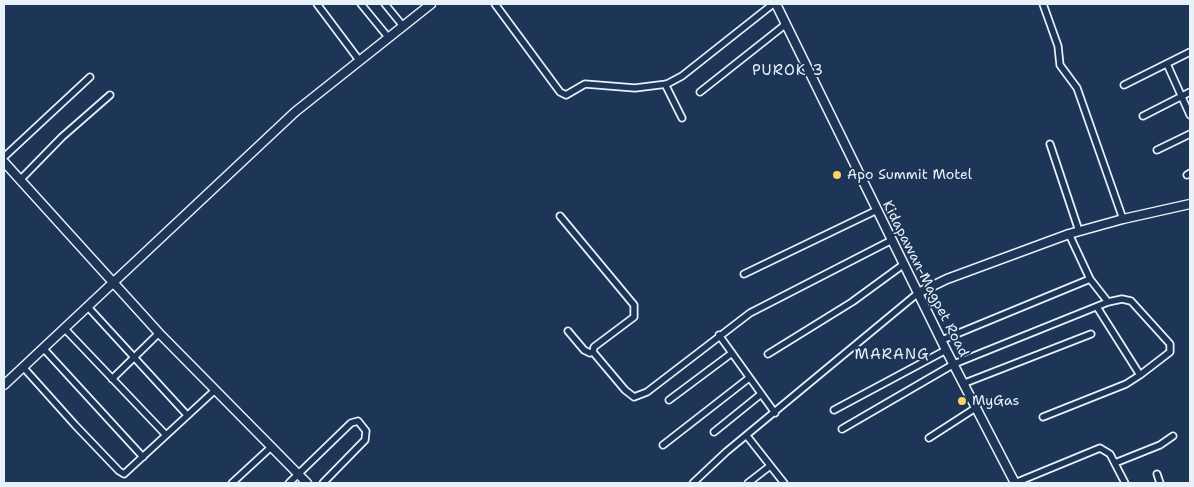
<!DOCTYPE html>
<html>
<head>
<meta charset="utf-8">
<style>
	body { margin:0 }
	#map { position:relative; width:1194px; height:487px; overflow:hidden; background:#1d3557; font-family:"Shantell Sans",sans-serif }
	canvas { display:block }
	.frame { position:absolute; inset:0; border:5px solid #e8f1f8; pointer-events:none }
</style>
</head>
<body>
<div id="map">
<canvas width="1194" height="487"></canvas>
<div class="frame"></div>
</div>
<script>
const ctx = document.querySelector('canvas').getContext('2d');
ctx.lineJoin = 'round';
const shape = rows => new Path2D(rows.map(r => 'M' + r).join(''));
function trace(path, color, width, dash) { ctx.strokeStyle = color; ctx.lineWidth = width; ctx.lineCap = dash ? 'butt' : 'round'; ctx.setLineDash(dash || []); ctx.stroke(path); }
function label(font, color, halo, rows, align = 'center') {
  ctx.font = font + ' "Shantell Sans",sans-serif'; ctx.lineWidth = 4; ctx.setLineDash([]); ctx.textBaseline = 'middle'; ctx.strokeStyle = halo; ctx.fillStyle = color; for (const [text, x, y, turn = 0] of rows) {
    ctx.save(); ctx.translate(x, y); ctx.rotate((+turn || 0) * Math.PI / 180); ctx.textAlign = isNaN(turn) ? turn : align; if (halo) ctx.strokeText(text, 0, 0); ctx.fillText(text, 0, 0); ctx.restore();
  }
}
const street = shape([
	[317,4,359,60],
	[361,4,388,37],
	[385,4,403,26],
	[495,4,560,92,566,95,585,84,635,88,667,84,682,76,773,4],
	[1043,4,1058,46,1060,65,1077,88,1123,219],
	[1167,64,1190,115],
	[665,84,682,118],
	[1124,85,1190,52],
	[700,92,786,24],
	[1143,116,1190,92],
	[1050,144,1079,231],
	[1157,150,1190,134],
	[4,157,90,77],
	[1187,175,1190,173],
	[21,179,62,137,110,95],
	[560,216,634,305,634,317,594,347,593,352,625,390,634,397,647,392,750,313,892,240],
	[1069,234,1090,279,1108,302],
	[744,274,877,210],
	[87,306,187,415],
	[64,328,166,435],
	[568,331,584,350,590,353,593,352],
	[719,335,775,413],
	[942,340,1090,279],
	[43,348,143,457],
	[768,354,852,302,904,264],
	[23,367,75,425,119,471,124,474,214,391],
	[112,379,159,333],
	[965,383,1091,334],
	[669,400,732,353],
	[834,410,946,350],
	[1043,417,1126,384,1140,375],
	[842,429,954,364,1108,302,1122,299,1131,301,1170,344,1170,352,1140,375,1097,307],
	[714,432,761,394],
	[747,436,784,483],
	[929,438,977,407],
	[663,445,749,378],
	[1115,463,1160,445,1173,436],
	[1157,474,1160,483],
	[232,483,270,448],
	[289,483,351,423,358,421,366,431,365,440,323,483],
	[693,483,726,452,918,293],
	[748,483,770,466],
	[1015,483,1100,448,1110,454,1125,483]
]);
const secondary = shape([
	[776,4,946,350,1015,483],
	[4,162,159,333,307,483],
	[918,293,947,279,1069,234,1123,219,1190,204],
	[4,385,295,112,431,4]
]);
trace(street, '#e8f1f8', 9);
trace(secondary, '#e8f1f8', 11);
trace(street, '#1d3557', 5.5);
trace(secondary, '#1d3557', 8);
for (const [x, y, r, color] of [
	[837,175,5,"#ffd166"],
	[962,401,5,"#ffd166"]
]) { const dot = new Path2D(); dot.arc(x, y, r, 0, 2 * Math.PI); ctx.fillStyle = color; ctx.fill(dot); trace(dot, '#1d3557', 2); }
label('14px', '#e8f1f8', '#1d3557', [
	["Apo Summit Motel",847,175],
	["MyGas",972,401]
], 'left');
label('14px', '#e8f1f8', '#1d3557', [
	["Kidapawan-Magpet Road",925,279,63]
]);
ctx.letterSpacing = '1px';
label('15px', '#e8f1f8', '#1d3557', [
	["PUROK 3",788,71],
	["MARANG",892,355]
]);
ctx.letterSpacing = '0px';
</script>
</body>
</html>
